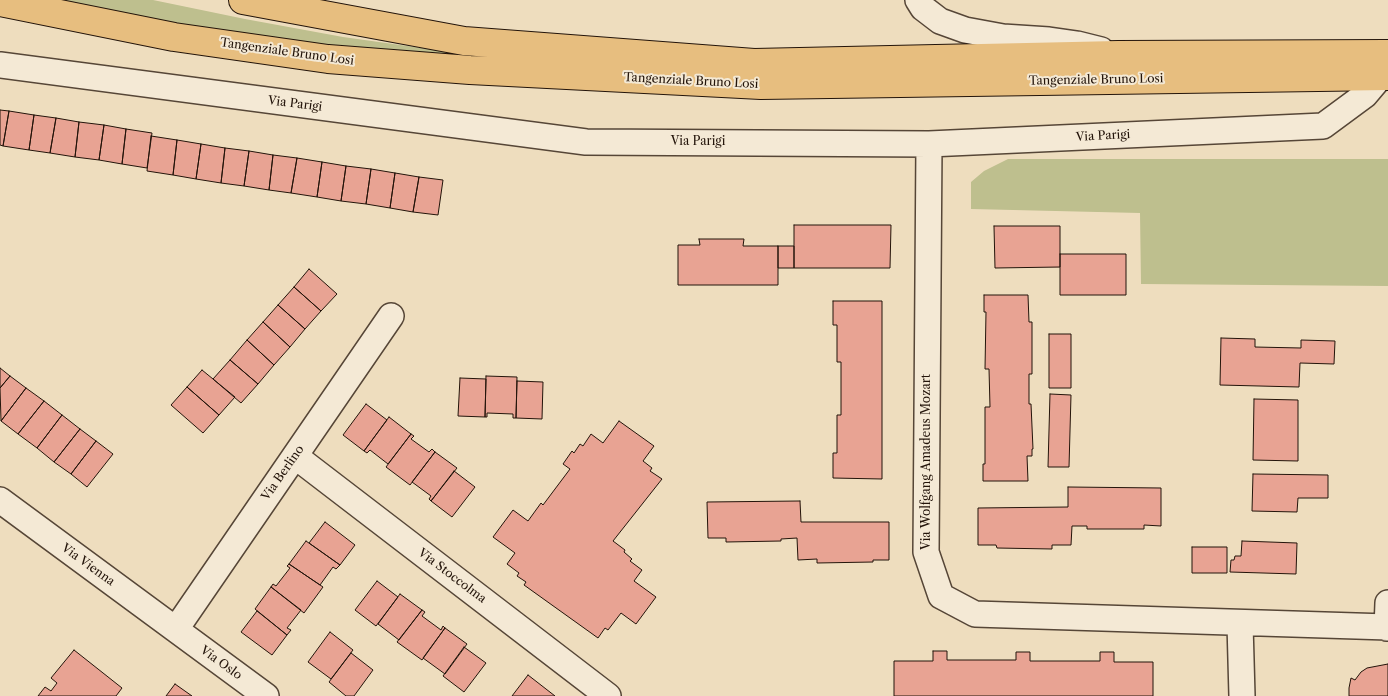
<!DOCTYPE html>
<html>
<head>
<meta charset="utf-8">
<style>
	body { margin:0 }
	canvas { display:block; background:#eeddbe }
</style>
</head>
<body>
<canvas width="1388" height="696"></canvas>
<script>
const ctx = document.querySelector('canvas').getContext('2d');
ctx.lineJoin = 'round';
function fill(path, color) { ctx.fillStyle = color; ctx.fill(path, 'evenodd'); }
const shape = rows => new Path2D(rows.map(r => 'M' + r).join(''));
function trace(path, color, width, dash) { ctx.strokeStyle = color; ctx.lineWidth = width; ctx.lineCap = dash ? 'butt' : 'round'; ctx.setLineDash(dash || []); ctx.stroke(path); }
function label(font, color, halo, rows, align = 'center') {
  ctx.font = font + ' "Libre Caslon Text",serif'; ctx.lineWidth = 4; ctx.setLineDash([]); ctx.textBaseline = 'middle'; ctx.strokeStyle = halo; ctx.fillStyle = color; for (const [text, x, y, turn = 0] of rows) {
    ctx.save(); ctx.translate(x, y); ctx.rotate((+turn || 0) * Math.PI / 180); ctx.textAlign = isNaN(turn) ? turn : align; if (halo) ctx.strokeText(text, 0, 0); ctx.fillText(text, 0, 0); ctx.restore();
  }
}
fill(shape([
	[28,0,153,0,245,19,343,37,479,56,550,63,251,41],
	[1008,159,1388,159,1388,286,1141,284,1140,213,971,209,971,182,984,171]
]), '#bebf8e');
const building = shape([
	[0,110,9,111,3,146,0,145,0,110],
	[9,111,34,115,29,150,3,146,9,111],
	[34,115,56,118,50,153,29,150,34,115],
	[56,118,79,122,75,157,50,153,56,118],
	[79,122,104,125,99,160,75,157,79,122],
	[104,125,126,129,122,164,99,160,104,125],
	[126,129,152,133,147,168,122,164,126,129],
	[151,136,177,140,173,175,147,171,151,136],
	[177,140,201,144,196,179,173,175,177,140],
	[201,144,225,148,221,183,196,179,201,144],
	[225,148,249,151,244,186,221,183,225,148],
	[249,151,273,155,269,190,244,186,249,151],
	[273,155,297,158,291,193,269,190,273,155],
	[297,158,322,162,317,197,291,193,297,158],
	[322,162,346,166,341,201,317,197,322,162],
	[346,166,371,169,366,204,341,201,346,166],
	[371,169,395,173,390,208,366,204,371,169],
	[395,173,419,177,413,212,390,208,395,173],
	[419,177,443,180,438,215,413,212,419,177],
	[794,225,891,225,890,268,794,268,794,225],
	[994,226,1060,226,1060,267,995,268,994,226],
	[699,239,744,239,743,246,778,246,778,285,678,285,678,245,700,245,699,239],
	[778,246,794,246,794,268,778,268,778,246],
	[1060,254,1126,254,1126,295,1060,295,1060,254],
	[309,269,337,294,321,311,294,287,309,269],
	[294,287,321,311,305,329,278,305,294,287],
	[984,295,1028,295,1029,322,1032,322,1032,374,1029,374,1029,404,1031,404,1033,449,1032,449,1032,456,1027,456,1028,481,983,481,983,464,985,464,985,407,990,407,989,369,985,369,986,312,984,312,984,295],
	[833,301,882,301,882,479,833,478,833,453,837,453,837,415,841,415,841,362,837,362,837,325,833,325,833,301],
	[278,305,305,329,290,347,263,322,278,305],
	[263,322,290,347,274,365,247,340,263,322],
	[1049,334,1071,334,1071,388,1049,388,1049,334],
	[1221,338,1255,339,1255,347,1301,348,1301,340,1335,341,1334,364,1300,363,1299,387,1220,385,1221,338],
	[247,340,274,365,258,384,230,360,247,340],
	[230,360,258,384,241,403,213,379,230,360],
	[0,368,10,376,0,388,0,368],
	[202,370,235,397,219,415,187,387,202,370],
	[10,376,26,388,1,421,0,388,10,376],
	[486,376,517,377,516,418,513,418,513,414,487,413,487,417,485,417,486,376],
	[460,378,486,379,485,417,458,416,460,378],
	[517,381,543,382,542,419,516,418,517,381],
	[187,387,219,415,203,433,171,405,187,387],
	[26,388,44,401,18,434,1,421,26,388],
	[1050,394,1071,395,1069,467,1048,467,1050,394],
	[1254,399,1298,400,1298,461,1253,460,1254,399],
	[44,401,62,415,37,448,18,434,44,401],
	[366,404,387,420,364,451,343,435,366,404],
	[62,415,80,429,54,462,37,448,62,415],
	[389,417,411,434,388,464,370,450,367,453,364,451,389,417],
	[619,421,654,446,643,461,652,468,650,471,662,479,613,541,625,550,624,552,632,559,630,561,642,570,634,581,656,597,636,624,621,613,608,630,605,628,598,638,524,585,526,582,517,576,519,573,507,564,515,553,493,537,513,510,528,521,541,503,543,505,570,469,563,464,572,451,574,453,580,444,583,446,591,434,603,443,619,421],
	[80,429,96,441,71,474,54,462,80,429],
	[411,434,414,436,411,439,429,452,432,449,435,452,410,485,386,467,411,434],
	[96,441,113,454,87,487,71,474,96,441],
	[435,452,457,468,431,501,429,499,431,496,412,482,435,452],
	[454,471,475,487,452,517,431,501,454,471],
	[1253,474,1328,475,1328,498,1298,498,1297,512,1252,511,1253,474],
	[1068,487,1161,488,1161,526,1144,525,1144,529,1087,529,1087,526,1072,526,1071,545,1052,545,1052,549,997,548,996,545,978,545,978,508,1068,507,1068,487],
	[800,501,801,522,889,522,889,560,873,560,873,562,817,563,817,559,798,560,797,538,781,539,781,541,726,542,726,538,708,538,707,502,800,501],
	[325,522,355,545,340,565,309,543,325,522],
	[306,541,340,565,336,569,333,567,320,585,289,564,306,541],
	[1242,541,1297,543,1296,574,1230,572,1231,560,1234,560,1235,556,1241,556,1242,541],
	[1192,547,1227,547,1227,573,1192,573,1192,547],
	[289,564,323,587,304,613,271,587,273,584,276,586,290,568,287,566,289,564],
	[377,581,398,597,376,626,355,610,377,581],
	[271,587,301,610,287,628,291,630,287,635,255,609,271,587],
	[400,594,422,610,399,640,378,624,400,594],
	[422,610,425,612,422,616,441,630,443,626,445,628,422,660,397,642,422,610],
	[257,611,287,635,272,655,241,632,257,611],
	[445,628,467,644,445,674,423,658,445,628],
	[330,632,353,650,331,679,308,662,330,632],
	[464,647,486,663,464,692,443,676,464,647],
	[74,650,122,688,116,696,38,696,45,687,51,691,57,683,51,678,74,650],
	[933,651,947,651,947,660,1016,660,1016,652,1030,652,1030,661,1100,661,1100,652,1114,652,1114,662,1153,662,1153,696,894,696,894,661,933,661,933,651],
	[351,653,373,670,354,696,346,696,329,682,351,653],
	[1388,664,1388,696,1349,696,1349,688,1351,678,1355,680,1361,672,1367,668,1388,664],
	[528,675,555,696,512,696,528,675],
	[175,684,192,696,166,696,175,684]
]);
fill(building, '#e8a393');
trace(building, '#23140a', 1);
const minor = shape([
	[918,0,923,8,940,21,965,30,1003,37,1049,40,1077,44,1101,50],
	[0,65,586,142,929,144,1323,126,1365,95,1381,76],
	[929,144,926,552,941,596,975,614,1388,627],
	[295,456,608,696],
	[0,500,266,696],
	[1240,624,1242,696],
	[1387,628,1388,603],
	[176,629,391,316]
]);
const major = shape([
	[243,0,464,41,754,63,1118,55,1388,54],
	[0,2,174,37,328,59,470,70,761,85,1388,76]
]);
trace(minor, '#564637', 28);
trace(major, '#23140a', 30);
trace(minor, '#f4e9d5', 25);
trace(major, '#e7be7f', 28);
label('12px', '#23140a', '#f4e9d5', [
	["Tangenziale Bruno Losi",287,52,8],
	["Tangenziale Bruno Losi",1096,80,-1],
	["Tangenziale Bruno Losi",691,81,3],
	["Via Parigi",295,104,7],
	["Via Parigi",1103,136,-3],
	["Via Parigi",698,142],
	["Via Wolfgang Amadeus Mozart",927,462,-90],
	["Via Berlino",283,473,-55],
	["Via Vienna",88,565,36],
	["Via Stoccolma",452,576,37],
	["Via Oslo",221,663,36]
]);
</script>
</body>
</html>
